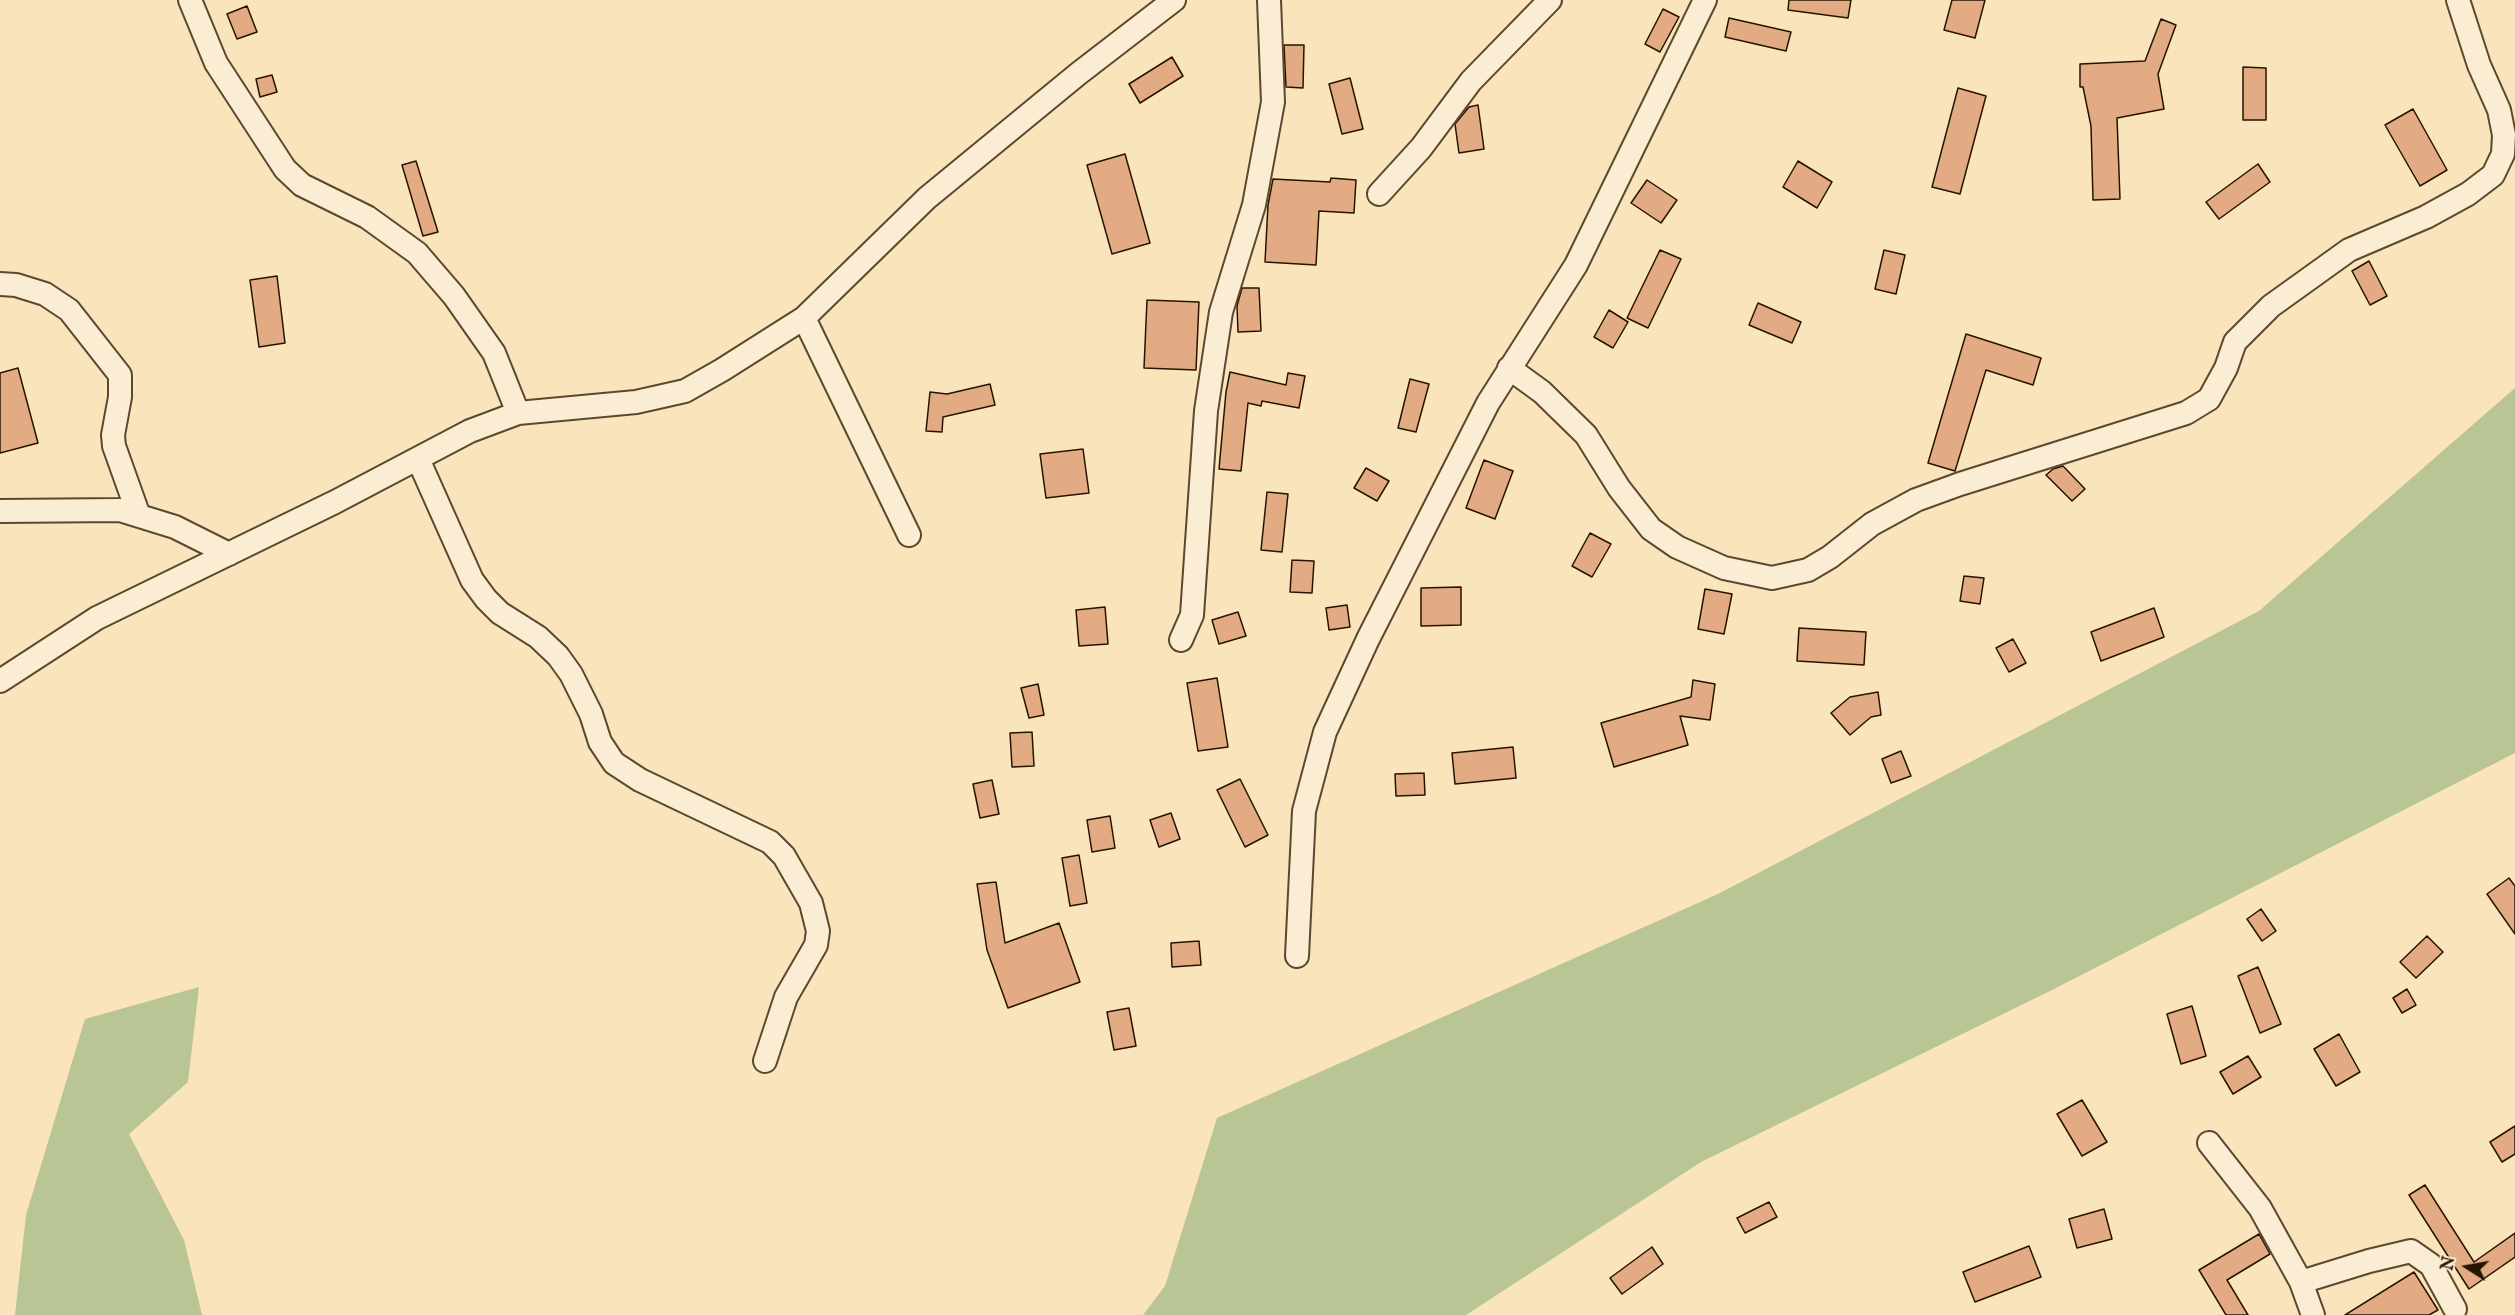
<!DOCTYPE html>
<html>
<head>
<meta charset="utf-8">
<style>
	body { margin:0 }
	#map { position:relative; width:2515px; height:1315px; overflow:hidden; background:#f9e4bb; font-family:"IM FELL English",serif }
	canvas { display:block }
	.north { position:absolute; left:2437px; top:1237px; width:60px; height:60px; -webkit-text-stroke:4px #fbedd3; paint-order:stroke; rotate:281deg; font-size:16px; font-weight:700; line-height:24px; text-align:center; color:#261400 }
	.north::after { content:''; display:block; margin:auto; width:21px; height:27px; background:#261400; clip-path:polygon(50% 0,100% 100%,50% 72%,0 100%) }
</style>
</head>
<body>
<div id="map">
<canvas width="2515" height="1315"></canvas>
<div class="north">N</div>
</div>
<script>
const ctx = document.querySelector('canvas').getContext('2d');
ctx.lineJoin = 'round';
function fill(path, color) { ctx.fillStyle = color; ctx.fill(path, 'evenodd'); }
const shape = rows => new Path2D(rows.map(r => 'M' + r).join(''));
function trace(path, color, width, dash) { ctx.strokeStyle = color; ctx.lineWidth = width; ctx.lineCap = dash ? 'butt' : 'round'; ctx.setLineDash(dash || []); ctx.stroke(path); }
fill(shape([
	[2515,388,2515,753,2052,990,1701,1162,1466,1315,1143,1315,1165,1286,1217,1118,1718,894,2259,611],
	[199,987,188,1082,129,1134,184,1240,202,1315,15,1315,26,1215,85,1019]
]), '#b9c594');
const building = shape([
	[1789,0,1851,0,1848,18,1788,10,1789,0],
	[1952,0,1985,0,1975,38,1944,30,1952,0],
	[247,6,257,32,237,39,227,14,247,6],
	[1663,9,1679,17,1660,52,1645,44,1663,9],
	[1729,18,1791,32,1786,51,1725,37,1729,18],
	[2161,19,2176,25,2158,74,2164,109,2117,118,2120,199,2093,200,2091,126,2083,87,2080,87,2080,64,2145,61,2161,19],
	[1284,45,1304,45,1303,88,1286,87,1284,45],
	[1172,57,1183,76,1140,103,1129,84,1172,57],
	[2243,67,2266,68,2266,120,2243,120,2243,67],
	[272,75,277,92,260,97,256,79,272,75],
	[1350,78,1363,129,1342,134,1329,84,1350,78],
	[1958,88,1986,96,1960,194,1932,187,1958,88],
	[1478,105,1484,149,1459,153,1455,124,1469,107,1478,105],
	[2413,109,2447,170,2420,186,2385,125,2413,109],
	[1125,154,1150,243,1112,254,1087,165,1125,154],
	[416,161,438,232,423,236,402,165,416,161],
	[1798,161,1832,182,1817,208,1783,187,1798,161],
	[2258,164,2270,182,2219,219,2206,202,2258,164],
	[1331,178,1356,180,1354,213,1319,211,1316,265,1265,262,1268,205,1273,179,1330,182,1331,178],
	[1647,180,1677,200,1661,223,1631,203,1647,180],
	[1660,250,1681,259,1648,328,1627,318,1660,250],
	[1884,250,1905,255,1896,294,1875,289,1884,250],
	[2369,261,2387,296,2370,305,2352,271,2369,261],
	[277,276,285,343,259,347,250,280,277,276],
	[1242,288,1259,288,1261,331,1238,332,1237,306,1242,288],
	[1147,300,1199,302,1196,370,1144,368,1147,300],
	[1758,303,1801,322,1792,343,1749,325,1758,303],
	[1609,310,1628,322,1613,348,1594,337,1609,310],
	[1966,334,2041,358,2033,385,1986,370,1955,471,1928,463,1966,334],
	[18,368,38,443,0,453,0,373,18,368],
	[1230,372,1286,385,1288,373,1305,376,1299,408,1262,401,1261,406,1248,403,1241,471,1219,469,1226,392,1230,372],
	[1410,379,1429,384,1416,432,1398,428,1410,379],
	[990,384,995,405,943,417,942,432,926,431,930,392,947,394,990,384],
	[1083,449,1089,493,1046,498,1040,454,1083,449],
	[1484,460,1513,471,1495,519,1466,508,1484,460],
	[2063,466,2085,489,2072,501,2046,475,2053,469,2063,466],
	[1366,468,1389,481,1377,501,1354,488,1366,468],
	[1267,492,1288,494,1282,552,1261,550,1267,492],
	[1590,533,1611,544,1592,577,1572,566,1590,533],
	[1292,560,1314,561,1312,593,1290,592,1292,560],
	[1964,576,1984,578,1980,604,1960,601,1964,576],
	[1461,587,1461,625,1421,626,1421,588,1461,587],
	[1705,589,1732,594,1724,634,1698,629,1705,589],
	[1347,605,1350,627,1329,630,1326,608,1347,605],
	[1105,607,1108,644,1079,646,1076,610,1105,607],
	[2154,608,2164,637,2101,661,2091,632,2154,608],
	[1238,612,1246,636,1219,644,1212,620,1238,612],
	[1799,628,1866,632,1864,665,1797,661,1799,628],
	[2013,639,2026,663,2009,672,1996,648,2013,639],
	[1217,678,1228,747,1198,751,1187,683,1217,678],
	[1693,680,1715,684,1710,720,1680,716,1688,745,1614,767,1601,723,1691,697,1693,680],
	[1038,684,1044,715,1029,718,1021,688,1038,684],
	[1878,692,1881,715,1871,717,1850,735,1831,713,1850,697,1878,692],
	[1032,732,1034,766,1012,767,1010,733,1032,732],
	[1513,747,1516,778,1455,784,1452,753,1513,747],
	[1901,751,1911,776,1891,783,1882,759,1901,751],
	[1424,773,1425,795,1396,796,1395,774,1424,773],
	[1240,779,1268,835,1245,847,1217,790,1240,779],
	[992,780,999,814,980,818,973,784,992,780],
	[1171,813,1180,839,1159,847,1150,820,1171,813],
	[1110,816,1115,848,1092,852,1087,820,1110,816],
	[1079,855,1087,903,1070,906,1062,858,1079,855],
	[2509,878,2515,886,2515,934,2487,894,2509,878],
	[996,882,1005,943,1059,923,1080,982,1008,1008,987,950,977,884,996,882],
	[2261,909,2276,931,2262,941,2247,919,2261,909],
	[2427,936,2443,952,2416,978,2400,962,2427,936],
	[1199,941,1201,965,1172,967,1171,943,1199,941],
	[2258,967,2281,1024,2260,1033,2238,976,2258,967],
	[2407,989,2416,1005,2402,1013,2393,998,2407,989],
	[2192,1006,2206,1056,2181,1064,2167,1014,2192,1006],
	[1129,1008,1136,1046,1114,1050,1107,1012,1129,1008],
	[2339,1034,2360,1072,2336,1086,2314,1049,2339,1034],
	[2248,1056,2261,1077,2233,1094,2220,1072,2248,1056],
	[2082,1100,2107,1142,2082,1156,2057,1114,2082,1100],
	[2515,1126,2515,1154,2502,1162,2490,1142,2515,1126],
	[2425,1185,2474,1262,2515,1233,2515,1257,2469,1289,2409,1195,2425,1185],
	[1769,1202,1777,1217,1745,1233,1737,1218,1769,1202],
	[2104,1209,2112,1239,2077,1248,2069,1219,2104,1209],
	[2259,1234,2270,1254,2227,1280,2248,1315,2226,1315,2199,1270,2259,1234],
	[2029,1246,2041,1277,1975,1302,1963,1272,2029,1246],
	[1652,1247,1663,1264,1622,1294,1610,1278,1652,1247],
	[2414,1272,2438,1310,2429,1315,2345,1315,2414,1272]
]);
fill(building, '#e2ab84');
trace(building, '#261400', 1.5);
const minor = shape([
	[190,0,216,63,285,169,302,185,367,217,417,253,454,296,494,353,518,413],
	[1379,194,1421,148,1471,81,1550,0],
	[0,284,16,285,45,294,69,310,120,375,120,397,113,435,114,446,139,516],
	[804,318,909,535],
	[1509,368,1542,392,1586,435,1619,488,1651,529,1677,547,1724,568,1772,578,1808,570,1830,557,1872,524,1916,500,1960,484,2186,413,2209,399,2226,368,2235,342,2271,306,2349,250,2426,217,2468,194,2493,175,2503,154,2504,135,2499,110,2479,65,2458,0],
	[418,459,472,580,486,599,500,613,538,637,558,656,571,674,591,714,600,742,614,763,640,780,770,842,784,856,811,903,818,931,816,945,786,997,765,1061],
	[0,511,120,510,175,527,229,554],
	[1181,640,1192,615,1206,411,1221,312,1254,205,1273,102,1269,0],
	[0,681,97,618,335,502,470,431,518,413,636,402,685,391,722,370,804,318,927,198,1078,74,1174,0],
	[1297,956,1304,811,1325,732,1368,639,1488,403,1576,265,1705,0],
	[2209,1143,2260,1208,2301,1282,2313,1315],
	[2301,1282,2369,1261,2411,1251,2431,1265,2455,1309]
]);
trace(minor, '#5b482f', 26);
trace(minor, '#fbedd3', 22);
</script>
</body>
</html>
